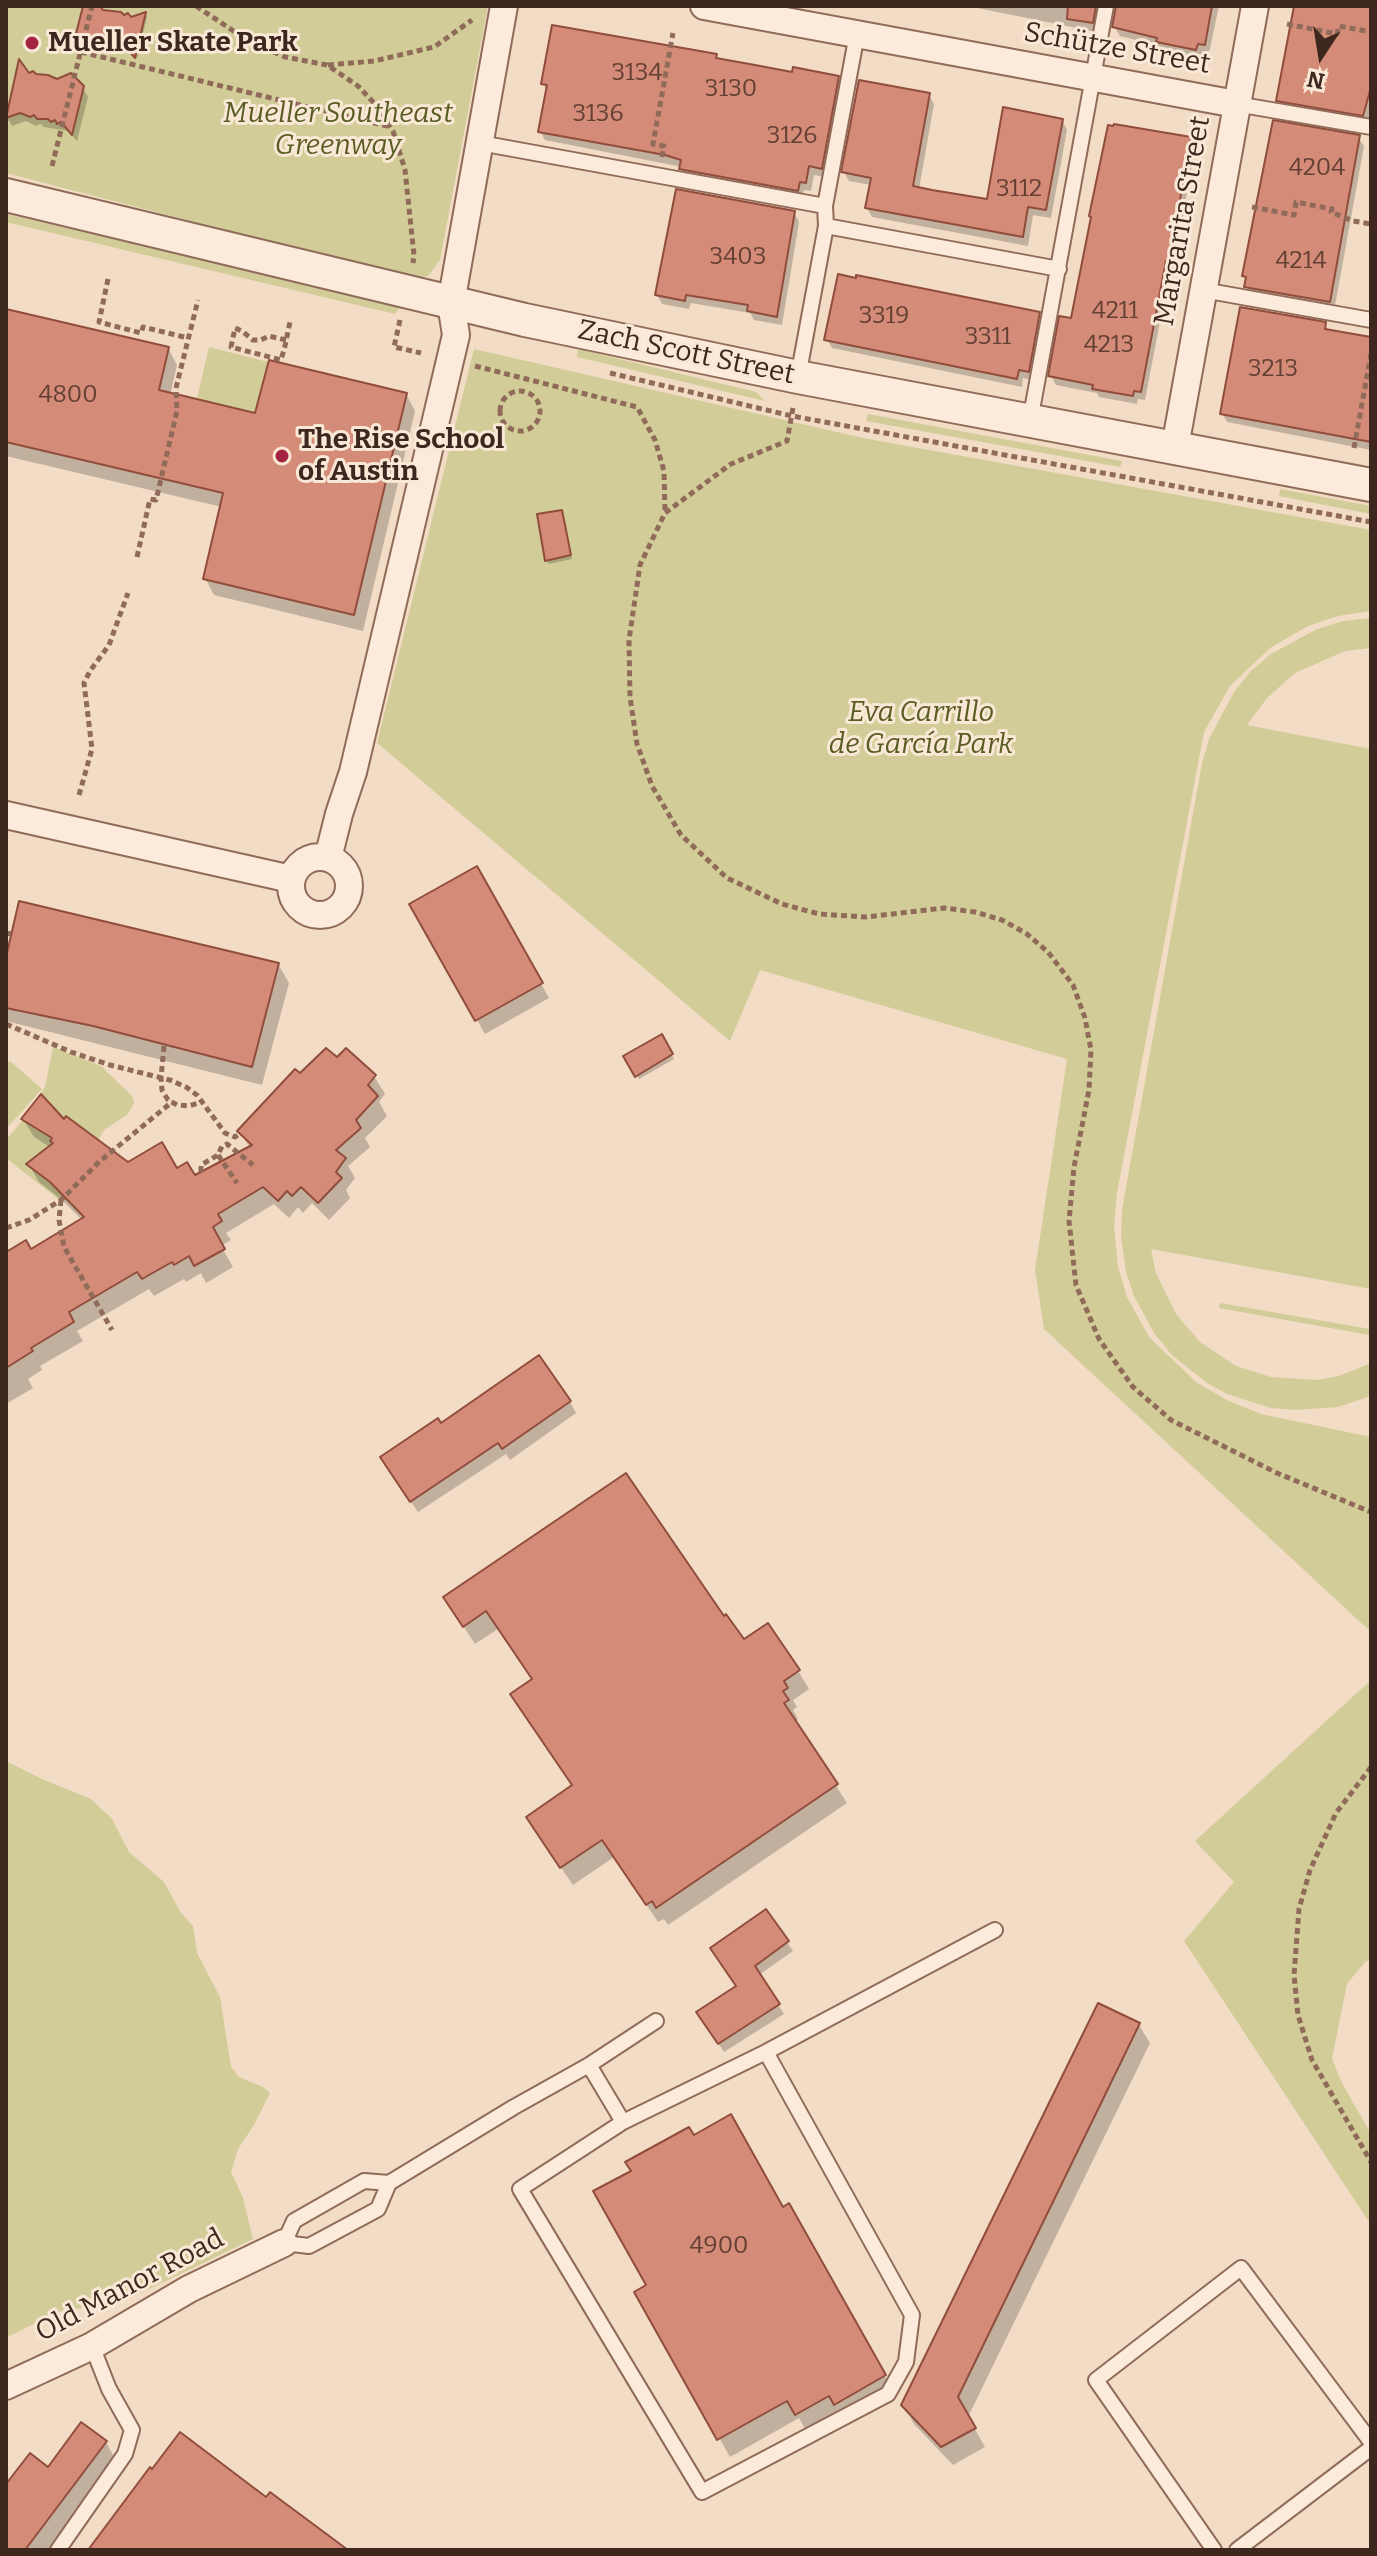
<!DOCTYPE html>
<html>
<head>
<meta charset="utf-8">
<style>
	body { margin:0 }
	#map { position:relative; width:1377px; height:2556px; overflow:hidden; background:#f2dcc5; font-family:Bitter,serif }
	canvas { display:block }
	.frame { position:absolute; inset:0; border:8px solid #3e271e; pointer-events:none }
	.north { position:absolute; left:1281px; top:16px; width:80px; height:80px; -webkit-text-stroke:6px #f9e8d6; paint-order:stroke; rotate:192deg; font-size:22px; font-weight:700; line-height:32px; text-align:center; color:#3e271e }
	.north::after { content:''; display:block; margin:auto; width:28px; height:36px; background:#3e271e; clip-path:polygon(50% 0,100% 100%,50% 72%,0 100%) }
</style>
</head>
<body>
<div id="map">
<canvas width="1377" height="2556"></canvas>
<div class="frame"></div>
<div class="north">N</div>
</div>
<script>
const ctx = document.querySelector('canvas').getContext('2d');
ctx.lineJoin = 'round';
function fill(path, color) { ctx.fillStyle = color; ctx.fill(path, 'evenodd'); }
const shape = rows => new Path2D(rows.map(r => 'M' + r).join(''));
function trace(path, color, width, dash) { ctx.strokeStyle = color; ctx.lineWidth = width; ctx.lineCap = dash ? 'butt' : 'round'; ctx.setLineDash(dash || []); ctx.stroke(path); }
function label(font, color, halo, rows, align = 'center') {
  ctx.font = font + ' Bitter,serif'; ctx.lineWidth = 6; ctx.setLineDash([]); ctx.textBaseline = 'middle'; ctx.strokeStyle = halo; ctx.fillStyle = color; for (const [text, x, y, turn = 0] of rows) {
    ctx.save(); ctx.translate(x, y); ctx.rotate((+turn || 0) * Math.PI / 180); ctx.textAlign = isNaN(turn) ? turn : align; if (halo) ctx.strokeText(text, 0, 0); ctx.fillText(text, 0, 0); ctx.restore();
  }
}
fill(shape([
	[6,6,488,6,440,260,428,276,413,279,6,173],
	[6,214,398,306,399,308,395,314,6,222],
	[209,347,280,365,289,414,193,415],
	[474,349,863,438,1371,530,1371,611,1338,616,1308,626,1270,648,1230,686,1204,732,1117,1193,1114,1226,1118,1266,1127,1297,1149,1337,1196,1382,1227,1400,1261,1414,1371,1437,1371,1632,1044,1329,1035,1270,1067,1059,760,970,730,1041,377,743],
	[578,349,756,392,765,401,577,357],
	[868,414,1122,461,1122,462,1120,467,866,421],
	[1280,489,1371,506,1371,514,1279,496],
	[1371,618,1371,648,1345,651,1295,673,1267,698,1247,725,1371,749,1371,1289,1151,1249,1156,1273,1176,1314,1200,1342,1236,1366,1271,1377,1316,1380,1339,1376,1371,1363,1371,1396,1338,1407,1295,1410,1271,1408,1227,1394,1207,1383,1172,1355,1154,1333,1134,1296,1126,1272,1121,1236,1122,1210,1202,763,1209,739,1234,692,1251,671,1271,654,1315,630,1343,621],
	[53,1047,101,1066,132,1096,134,1103,128,1114,104,1130,97,1142,88,1170,58,1199,6,1158,6,1140,27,1115,45,1087],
	[10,1061,42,1089,6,1129,6,1065],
	[1220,1303,1370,1329,1369,1335,1219,1308],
	[1371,1680,1371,1959,1365,1962,1347,1984,1332,2059,1342,2083,1371,2134,1371,2225,1184,1941,1234,1882,1195,1841],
	[6,1761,42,1779,91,1799,112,1819,129,1852,164,1882,181,1913,193,1926,197,1953,220,1997,231,2067,239,2077,263,2087,270,2093,254,2125,238,2149,231,2172,243,2198,253,2239,122,2302,57,2312,6,2338]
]), '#d2cd98');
fill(shape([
	[967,6,1111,6,1097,32],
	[1117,6,1219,6,1209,53,1202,52,1201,58,1163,51,1160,46,1120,36,1114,26],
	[1297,6,1371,6,1371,117,1368,124,1284,109,1279,100],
	[146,14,147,17,137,59,128,49,117,48,101,32],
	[715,56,718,60,794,74,838,78,843,87,826,177,814,175,811,191,804,190,803,199,687,178,682,167,545,140,540,131,548,92,543,84],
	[20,63,29,75,82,87,88,97,77,141,68,131,44,127,41,124,36,126,26,121,12,126,7,118],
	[929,95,934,104,919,189,988,201,1062,120,1067,130,1051,218,1033,215,1028,246,872,217,867,208,871,185,849,181,844,172],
	[1358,137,1364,146,1334,311,1251,296,1244,276],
	[1190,139,1195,148,1173,270,1170,269,1145,400,1138,399,1137,404,1099,397,1097,393,1056,385,1051,376,1073,321],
	[794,212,799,222,782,325,754,320,750,313,691,303,689,309,662,304,657,295],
	[6,311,168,348,177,365,170,395,256,416,406,394,415,411,363,631,214,595,205,578,222,507,6,456],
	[1038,314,1044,323,1033,380,1023,378,1022,387,832,348,827,339],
	[1325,324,1329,332,1371,340,1371,450,1227,422,1222,413],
	[561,512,572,559,549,564,547,561],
	[477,869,549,998,485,1034,412,905],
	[278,964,289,983,262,1085,6,1021,6,965],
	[661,1037,674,1059,639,1079,626,1057],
	[337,1060,374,1076,385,1094,379,1102,387,1116,365,1138,370,1147,348,1166,355,1178,346,1190,350,1198,329,1220,312,1203,303,1213,298,1207,289,1218,274,1204,226,1233,231,1240,221,1246,233,1267,206,1283,201,1273,186,1282,184,1279,154,1296,149,1289,77,1331,83,1341,40,1366,42,1370,28,1379,33,1388,6,1404,6,1255,30,1252,83,1221,62,1200,39,1182,29,1165,50,1147,34,1137,23,1119,64,1122,128,1164,176,1170,194,1178,250,1148,239,1131,300,1076],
	[570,1402,576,1413,510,1460,506,1454,418,1512,389,1469,441,1426],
	[445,1598,723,1619,743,1642,798,1671,809,1689,793,1700,797,1707,793,1710,798,1719,795,1722,847,1803,668,1925,664,1919,658,1922,614,1857,573,1885,539,1836,573,1787,512,1694,533,1680,498,1629,475,1644],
	[766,1912,793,1951,759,1975,784,2014,724,2052,704,2022,738,1987],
	[1139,2025,1150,2043,968,2417,985,2447,953,2465,914,2424,903,2405],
	[693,2138,783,2209,789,2206,895,2394,807,2432,799,2418,730,2457,637,2292,648,2285],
	[106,2442,116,2461,49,2550,6,2550,6,2488]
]), '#0003');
const building = shape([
	[83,6,100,6,103,10,121,12,124,15,128,13,131,17,146,12,135,58,124,45,113,45,111,42,90,49,76,34,83,6],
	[1068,6,1096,6,1093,23,1067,19,1068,6],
	[1116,6,1212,6,1205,45,1198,44,1196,50,1156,42,1157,38,1112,27,1116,6],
	[1294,6,1371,6,1371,87,1363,116,1276,101,1294,6],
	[552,25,717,54,716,58,755,65,792,72,793,67,839,76,822,169,809,166,806,183,800,182,798,191,679,169,681,160,665,155,538,132,547,85,541,84,552,25],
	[19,59,29,73,33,71,36,74,48,75,57,79,71,73,84,86,72,135,61,122,57,124,55,120,51,122,48,119,37,119,34,115,30,117,20,113,6,118,19,59],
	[859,80,930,93,913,186,932,190,987,199,1003,107,1063,119,1046,210,1028,207,1023,237,865,208,871,178,841,172,859,80],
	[1273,120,1360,135,1330,302,1244,287,1246,277,1242,276,1273,120],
	[1114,124,1191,137,1169,262,1166,261,1141,392,1134,391,1133,396,1092,389,1093,385,1048,376,1059,316,1071,318,1091,217,1089,216,1108,125,1113,126,1114,124],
	[676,189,795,211,777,317,747,311,748,305,686,295,685,301,655,295,676,189],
	[838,274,856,278,856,275,1040,312,1029,372,1019,370,1017,379,824,340,838,274],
	[1240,307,1326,322,1325,329,1371,337,1371,442,1220,414,1240,307],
	[6,309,169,347,159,390,255,413,269,360,407,393,354,615,203,579,223,493,6,442,6,309],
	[562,510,571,555,545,561,537,514,562,510],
	[477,866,543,983,475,1021,409,904,477,866],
	[19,901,279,963,252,1067,93,1026,6,1008,6,957,19,901],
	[662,1034,673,1054,635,1077,623,1056,662,1034],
	[326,1048,337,1057,346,1048,376,1075,368,1085,378,1096,356,1120,361,1128,336,1150,346,1158,336,1172,342,1178,318,1203,301,1187,292,1196,287,1191,278,1201,263,1187,218,1214,222,1221,213,1227,225,1249,194,1266,189,1256,174,1265,172,1262,142,1279,137,1272,69,1312,74,1322,31,1348,33,1351,6,1368,6,1252,26,1240,31,1249,84,1217,50,1182,26,1164,53,1143,50,1141,52,1138,21,1119,41,1094,64,1119,66,1116,128,1162,162,1142,177,1168,187,1162,195,1175,252,1145,237,1131,295,1069,300,1073,326,1048],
	[539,1355,571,1401,502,1449,498,1443,410,1502,380,1457,438,1418,441,1423,539,1355],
	[626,1473,724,1616,726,1614,744,1639,768,1623,800,1670,784,1681,788,1688,783,1691,789,1700,784,1703,838,1784,656,1908,652,1901,646,1905,602,1840,560,1868,526,1817,572,1785,510,1694,532,1679,486,1611,463,1627,443,1597,626,1473],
	[766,1909,789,1941,755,1966,780,2004,718,2044,696,2012,736,1986,710,1948,766,1909],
	[1098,2003,1140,2023,958,2397,976,2428,941,2447,901,2405,1098,2003],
	[731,2114,783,2207,789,2203,886,2375,834,2405,829,2396,795,2415,787,2401,717,2440,634,2292,646,2285,593,2191,631,2171,625,2162,689,2127,694,2135,731,2114],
	[81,2422,107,2441,25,2550,6,2550,6,2484,30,2453,48,2467,81,2422],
	[180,2432,266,2497,270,2492,348,2550,88,2550,150,2467,152,2469,180,2432]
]);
fill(building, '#d48b78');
trace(building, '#914d3c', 2);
const service = shape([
	[1236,104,1371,127],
	[480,143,825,206],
	[826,226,1059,269],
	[1203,290,1371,320],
	[798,377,826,226,825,206,857,34],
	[1030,421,1106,6],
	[589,2065,623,2122,520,2189,702,2492,888,2394,906,2362,912,2315,766,2052,995,1930],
	[623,2122,766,2052],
	[389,2183,364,2181,294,2221,284,2243,309,2246,378,2209,389,2183,514,2107,589,2065,656,2021],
	[58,2550,125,2454,132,2430,109,2389,92,2346],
	[1214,2550,1096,2380,1241,2268,1371,2442],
	[1237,2550,1371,2448]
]);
const minor = shape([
	[704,6,1236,104],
	[1175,447,1255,6],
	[6,815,291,879],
	'291 886a29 29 0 1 1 58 0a29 29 0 1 1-58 0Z',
	[328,858,339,814,353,772,456,335,451,303,504,6],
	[6,2386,92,2346,189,2289,284,2243]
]);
const tertiary = shape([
	[6,195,525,320,798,377,1371,485]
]);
trace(service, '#906b59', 18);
trace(minor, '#906b59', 30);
trace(tertiary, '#906b59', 36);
trace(shape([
	[196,6,247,40,285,57,327,65,358,86,375,104,393,131,405,170,414,255,413,263],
	[1287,24,1337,34,1339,26,1371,32],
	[81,52,391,127],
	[328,65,374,61,434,47,472,20],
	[662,157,664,146,653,144,673,33],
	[52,166,92,6],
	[1252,207,1294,215,1296,202,1332,209,1331,212,1353,221,1371,224],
	[108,279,99,322,141,333,143,327,188,338],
	[400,320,394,347,421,353],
	[286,340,269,336,261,340,253,340,242,331,235,328,231,347,281,360,285,346,290,322],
	[475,366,637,407,655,440,664,471,665,512],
	[610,373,792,416,1371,522],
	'500 411a20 20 0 1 1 40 0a20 20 0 1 1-40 0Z',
	[793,408,787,441,731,464,665,513,640,565,629,640,630,697,637,744,652,786,681,835,727,878,782,904,819,914,866,917,944,908,975,912,1002,920,1027,934,1048,952,1073,985,1085,1018,1091,1050,1089,1090,1074,1167,1069,1221,1076,1285,1099,1339,1133,1387,1171,1420,1277,1473,1371,1512],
	[1354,448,1371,354],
	[137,557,150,499,156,500,177,411,176,388,198,300],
	[79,795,92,749,84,683,90,671,109,645,128,593],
	[6,933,11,934],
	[6,1024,71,1052,110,1065,170,1080,186,1087,197,1095,225,1133,235,1137,240,1133],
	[164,1046,161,1078,162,1090,168,1100,177,1105,189,1106,202,1102],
	[218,1155,237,1183],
	[201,1172,201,1165,218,1155,222,1146,227,1144,253,1165],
	[61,1200,59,1220,64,1247,112,1330],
	[6,1228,29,1220,61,1200,99,1162,172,1102],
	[1371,1767,1336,1813,1310,1870,1299,1909,1294,1975,1298,2015,1312,2060,1371,2162]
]), '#906b59', 5, [6, 4]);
trace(service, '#fcebda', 14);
trace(minor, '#fcebda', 26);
trace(tertiary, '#fcebda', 32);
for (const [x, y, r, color] of [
	[32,43,8,"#a4233e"],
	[282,456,8,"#a4233e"]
]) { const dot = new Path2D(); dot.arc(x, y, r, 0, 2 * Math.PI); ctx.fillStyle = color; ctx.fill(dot); trace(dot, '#f9e8d6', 3); }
label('24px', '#644034', null, [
	["3134",637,73],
	["3130",731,89],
	["3136",598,114],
	["3126",792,136],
	["4204",1317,168],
	["3112",1019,189],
	["3403",738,257],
	["4214",1301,261],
	["4211",1115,311],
	["3319",884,316],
	["3311",988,337],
	["4213",1109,345],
	["3213",1273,369],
	["4800",68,395],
	["4900",719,2246]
]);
label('bold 28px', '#3e271e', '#f9e8d6', [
	["Mueller Skate Park",48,43],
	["The Rise School",298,440],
	["of Austin",298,472]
], 'left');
label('28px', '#3e271e', '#f9e8d6', [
	["Schütze Street",1117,49,10],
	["Margarita Street",1183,221,-80],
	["Zach Scott Street",686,353,12],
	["Old Manor Road",130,2286,-28]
]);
label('italic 28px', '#5a5d23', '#f9e8d6', [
	["Mueller Southeast",338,114],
	["Greenway",338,146],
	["Eva Carrillo",921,713],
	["de García Park",921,745]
]);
</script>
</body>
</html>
